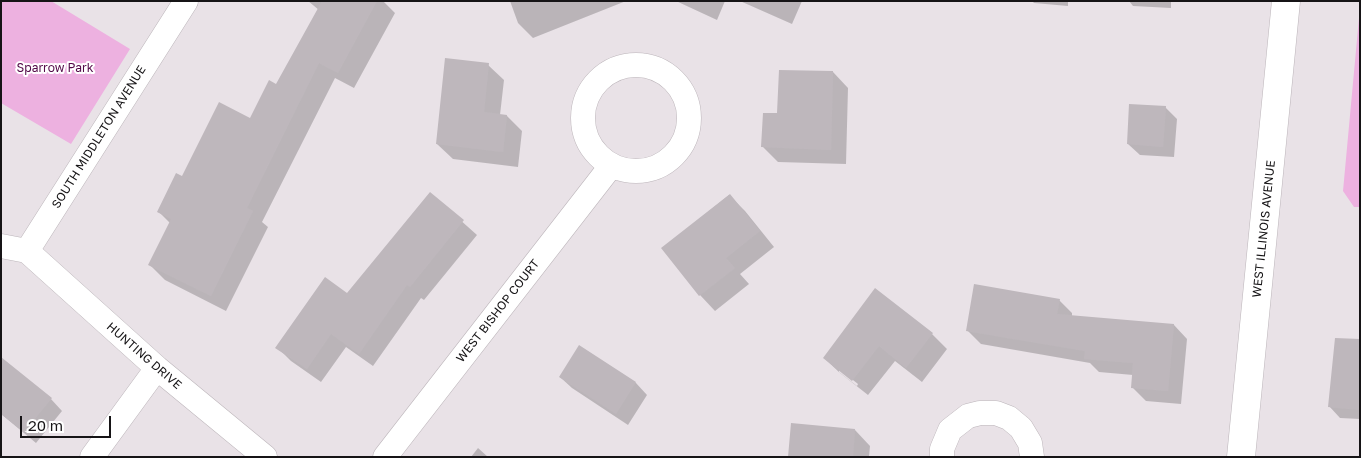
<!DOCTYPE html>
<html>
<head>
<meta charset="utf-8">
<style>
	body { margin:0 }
	#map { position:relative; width:1361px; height:458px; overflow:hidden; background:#e9e2e7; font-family:"Golos Text",sans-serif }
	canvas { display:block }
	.frame { position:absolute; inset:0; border:2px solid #161416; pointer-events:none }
	.scale { position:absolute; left:20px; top:416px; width:91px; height:22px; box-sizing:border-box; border:2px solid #161416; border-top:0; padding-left:6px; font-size:15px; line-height:18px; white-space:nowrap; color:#161416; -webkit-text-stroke:4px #fff; paint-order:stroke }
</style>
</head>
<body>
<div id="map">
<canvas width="1361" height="458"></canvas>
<div class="frame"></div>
<div class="scale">20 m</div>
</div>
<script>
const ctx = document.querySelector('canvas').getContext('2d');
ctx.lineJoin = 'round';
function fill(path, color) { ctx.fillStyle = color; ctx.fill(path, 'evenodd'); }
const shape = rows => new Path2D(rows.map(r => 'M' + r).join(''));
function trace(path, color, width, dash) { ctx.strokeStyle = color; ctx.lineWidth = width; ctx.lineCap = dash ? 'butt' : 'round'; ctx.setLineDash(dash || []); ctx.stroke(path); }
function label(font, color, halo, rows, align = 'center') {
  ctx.font = font + ' "Golos Text",sans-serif'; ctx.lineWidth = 4; ctx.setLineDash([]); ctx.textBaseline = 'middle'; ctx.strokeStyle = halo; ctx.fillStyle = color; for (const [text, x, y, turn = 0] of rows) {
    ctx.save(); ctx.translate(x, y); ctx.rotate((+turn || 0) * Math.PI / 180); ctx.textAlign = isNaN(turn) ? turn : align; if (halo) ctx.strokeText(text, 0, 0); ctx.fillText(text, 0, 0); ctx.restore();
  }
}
fill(shape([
	[1,1,51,1,130,49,71,144,1,103],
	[1360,7,1360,207,1354,207,1343,191]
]), '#edb1e0');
fill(shape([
	[308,1,383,1,395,13,354,88,335,78,262,222,268,227,226,311,165,280,150,265,170,223,158,211,182,178,250,119,277,86,319,10],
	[510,1,626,1,533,38,518,23],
	[676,1,725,1,717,20],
	[740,1,802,1,792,24],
	[1032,1,1068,1,1068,6,1034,3],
	[1129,1,1171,1,1171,8,1133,6],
	[488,65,504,80,500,115,507,116,522,131,518,167,453,159,437,144],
	[833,72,848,88,846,164,778,162,763,147,779,114],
	[1165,107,1177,119,1174,157,1140,155,1128,144],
	[430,193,477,235,424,300,421,298,373,366,346,347,321,382,291,361,277,347,347,295],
	[729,195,745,211,774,247,740,274,749,284,715,311,700,295,663,248],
	[1059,300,1072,313,1072,316,1174,325,1187,339,1181,404,1146,401,1132,387,1133,375,1099,372,1090,363,981,344,967,330],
	[932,334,947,349,922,382,895,361,868,395,840,373,824,358],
	[839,369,858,384,857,386,839,372],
	[1360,341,1360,419,1340,418,1329,406],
	[580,347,636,383,647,395,628,425,572,388,560,377],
	[1,359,51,399,62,411,36,443,1,414],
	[855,430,870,446,869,457,789,457],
	[478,448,488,457,471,457]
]), '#0003');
fill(shape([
	[322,1,377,1,338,73,319,63,247,208,253,211,211,296,148,265,171,219,157,212,176,173,182,176,219,102,250,118,269,80,276,84],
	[445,58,489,63,484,112,507,115,503,152,436,144],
	[779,70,833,71,831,150,761,147,763,113,777,113],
	[1129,104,1166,106,1163,147,1127,144],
	[430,192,464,220,410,287,407,285,359,354,331,334,307,369,275,348,325,277,347,293],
	[730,194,760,231,726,258,735,268,699,296,661,248],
	[974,284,1060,299,1057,314,1174,324,1168,391,1131,388,1133,363,1084,359,1085,351,966,331],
	[875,288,933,333,906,368,879,346,852,381,823,358],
	[1335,338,1360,339,1360,410,1328,407],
	[579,345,636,382,616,414,559,377],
	[1,357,52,398,24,432,1,414],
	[791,423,855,429,853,457,788,457]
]), '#beb7bc');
const minor = shape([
	'583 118a53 53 0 1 1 106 0a53 53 0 1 1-106 0Z',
	[1,246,27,251,186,1],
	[27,251,157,368,265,457],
	[92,457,157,368],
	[385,457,611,166],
	[942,457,942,449,950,430,968,416,980,413,996,413,1009,418,1021,428,1030,443,1032,457]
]);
const secondary = shape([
	[1241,457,1286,1]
]);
trace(minor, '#bcb5ba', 25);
trace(secondary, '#bcb5ba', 29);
trace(minor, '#fff', 24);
trace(secondary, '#fff', 28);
label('12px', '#520a48', '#fff', [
	["Sparrow Park",55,68]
]);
label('12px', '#161416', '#fff', [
	["SOUTH MIDDLETON AVENUE",99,137,-58],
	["WEST ILLINOIS AVENUE",1264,229,-84],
	["WEST BISHOP COURT",498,311,-52],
	["HUNTING DRIVE",144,356,41]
]);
</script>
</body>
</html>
